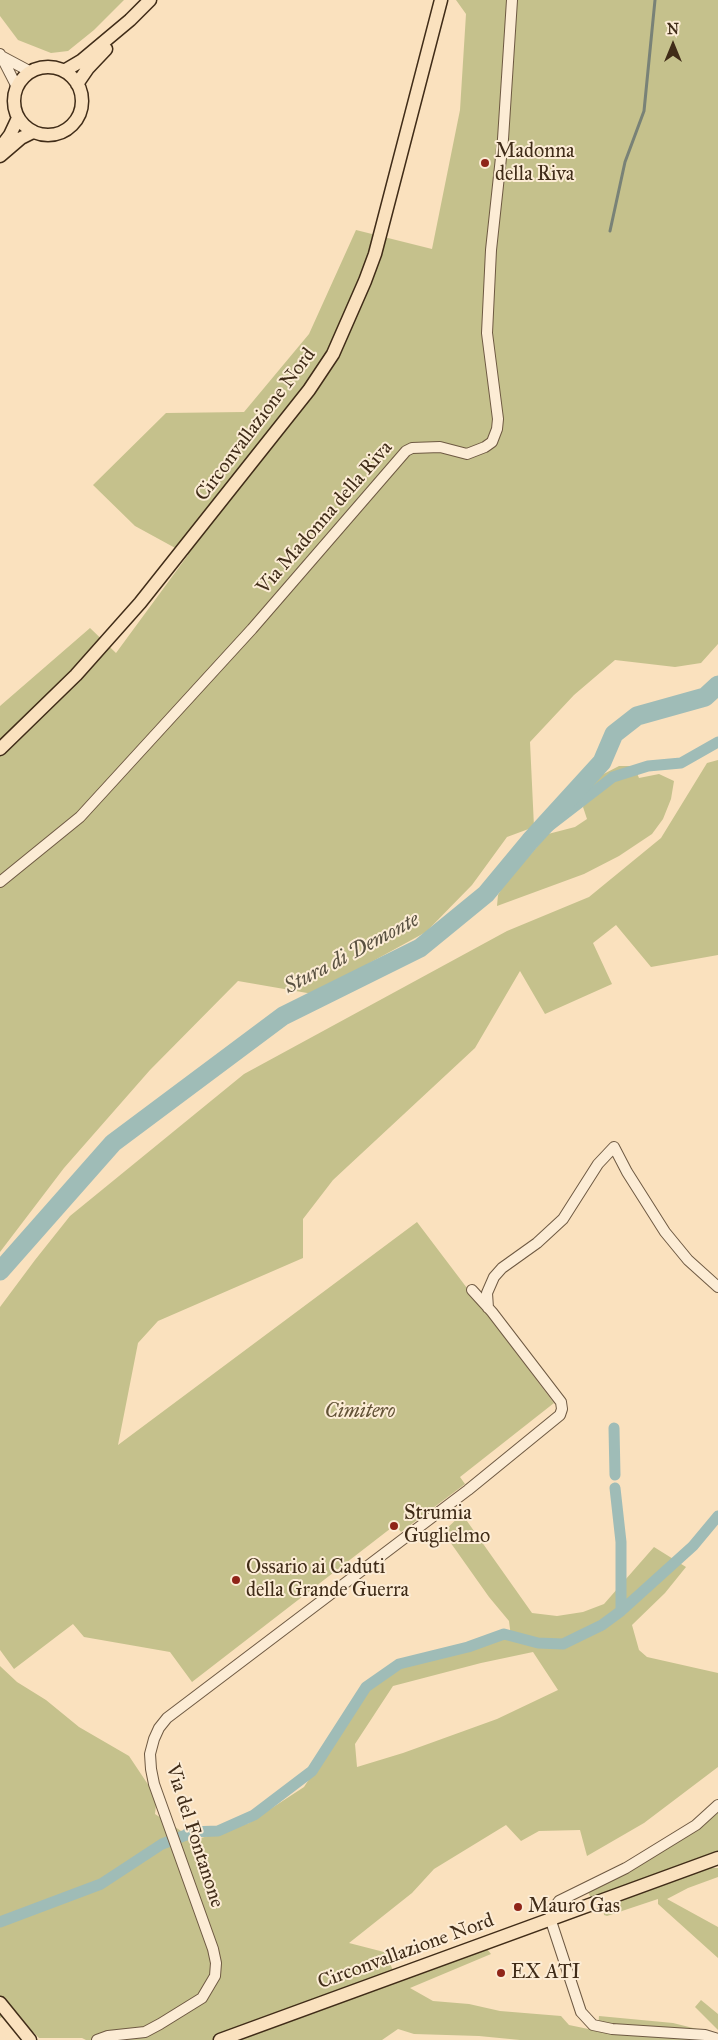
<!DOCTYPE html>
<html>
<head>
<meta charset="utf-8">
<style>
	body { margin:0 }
	#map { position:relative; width:718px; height:2040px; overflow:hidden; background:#fae1be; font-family:"IM FELL Great Primer",serif }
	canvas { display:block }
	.north { position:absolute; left:648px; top:20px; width:50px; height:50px; -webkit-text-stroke:4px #fcecd5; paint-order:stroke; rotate:0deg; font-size:14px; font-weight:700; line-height:20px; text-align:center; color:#402c18 }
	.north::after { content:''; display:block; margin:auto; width:18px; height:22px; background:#402c18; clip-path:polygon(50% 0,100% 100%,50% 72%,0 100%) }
</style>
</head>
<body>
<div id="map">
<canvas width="718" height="2040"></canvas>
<div class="north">N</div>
</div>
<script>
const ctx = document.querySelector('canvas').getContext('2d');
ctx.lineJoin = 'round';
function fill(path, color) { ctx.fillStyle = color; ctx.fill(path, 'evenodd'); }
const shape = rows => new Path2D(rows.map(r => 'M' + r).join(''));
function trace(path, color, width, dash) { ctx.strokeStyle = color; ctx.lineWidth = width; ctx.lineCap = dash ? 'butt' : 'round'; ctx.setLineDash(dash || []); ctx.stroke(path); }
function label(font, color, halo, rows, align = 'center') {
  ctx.font = font + ' "IM FELL Great Primer",serif'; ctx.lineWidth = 4; ctx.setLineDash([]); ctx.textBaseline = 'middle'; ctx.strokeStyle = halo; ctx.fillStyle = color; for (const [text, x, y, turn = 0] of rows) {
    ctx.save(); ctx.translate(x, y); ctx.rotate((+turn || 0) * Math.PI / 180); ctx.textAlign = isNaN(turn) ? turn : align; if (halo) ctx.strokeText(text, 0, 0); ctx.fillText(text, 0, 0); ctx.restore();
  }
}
fill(shape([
	[0,0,124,0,94,30,68,51,51,53,18,40,0,16],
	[456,0,718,0,718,644,701,663,675,667,615,660,574,695,530,742,534,827,507,837,472,885,426,932,313,994,238,981,150,1070,64,1168,0,1252,0,706,90,628,116,653,188,555,135,526,93,485,166,413,244,412,309,334,356,230,432,249,460,110,466,14],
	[718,760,718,955,651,967,616,925,593,943,612,984,545,1014,520,971,475,1048,333,1180,303,1219,303,1258,158,1321,138,1343,118,1445,417,1222,554,1403,460,1477,465,1484,401,1532,395,1525,192,1682,170,1652,84,1637,73,1624,14,1669,0,1650,0,1307,35,1260,70,1216,244,1074,507,931,589,897,661,838,707,763],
	[619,766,634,766,639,778,659,774,674,781,671,799,663,819,652,834,619,856,584,874,497,906,498,895,513,869,524,862,548,834,575,827,587,819,583,807,594,779],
	[462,1514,532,1613,557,1616,583,1612,604,1604,654,1547,686,1567,665,1593,632,1625,639,1650,647,1657,718,1673,718,1767,644,1823,587,1856,580,1830,539,1831,521,1841,506,1825,434,1869,412,1893,349,1943,384,1952,397,1978,483,1944,491,1954,410,1988,433,2001,469,2004,500,2011,561,2016,569,2025,598,2031,599,2016,673,2023,697,2029,708,2040,520,2040,479,2036,414,2034,398,2029,382,2040,86,2040,82,2038,39,2038,13,2012,0,2018,0,1666,17,1682,46,1700,79,1727,129,1756,149,1786,156,1805,155,1814,195,1840,249,1823,304,1787,369,1686,400,1665,511,1637,509,1621,489,1597,443,1532],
	[533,1652,558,1690,497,1719,403,1753,357,1767,355,1744,393,1686,481,1663],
	[718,1811,718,1852,591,1898,588,1892,698,1830],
	[708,1868,718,1868,718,1877,688,1888,667,1899,718,1927,718,1958,658,1904,658,1899,607,1916,604,1915,603,1906],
	[701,2000,718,2014,718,2030,695,2007]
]), '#c5c18c');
trace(shape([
	[610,231,625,162,644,111,655,0]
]), '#798277', 3);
trace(shape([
	[530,841,613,777,648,766,681,763,718,742],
	[614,1428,615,1475],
	[621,1611,693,1546,718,1516],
	[0,1922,101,1884,162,1844,186,1835,189,1832,218,1831,254,1815,312,1771,366,1687,399,1664,468,1647,504,1634,538,1643,563,1644,602,1625,621,1611,621,1542,615,1488]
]), '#9fbcb7', 11);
trace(shape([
	[0,1271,113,1143,283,1016,420,948,486,894,530,841,602,762,614,734,637,716,705,697,718,685]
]), '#9fbcb7', 19);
const minor = shape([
	[0,54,17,87],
	[1,56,31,72],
	[0,882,80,817,252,629,406,451,412,448,440,447,467,454,485,447,492,442,497,429,498,419,487,333,491,250,503,139,512,0],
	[488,1308,487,1293,494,1277,502,1268,537,1243,563,1219,598,1164,614,1147,627,1172,665,1232,688,1260,718,1287],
	[718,1805,696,1825,626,1868,559,1901,553,1909,550,1918,581,2012,593,2025,612,2029,705,2035,718,2039],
	[97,2040,108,2036,145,2032,160,2024,202,1998,215,1976,216,1963,213,1949,154,1784,151,1769,150,1754,154,1739,159,1728,167,1718,468,1490,560,1415,562,1409,561,1402,492,1312,472,1290]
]);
const major = shape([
	'14 101a34 34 0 1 1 68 0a34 34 0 1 1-68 0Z',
	[64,71,81,61,130,20,150,0],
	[77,84,88,68,106,49],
	[0,148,10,135,18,118],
	[0,156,21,138,33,132],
	[0,749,76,675,140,603,309,390,333,354,365,281,375,254,441,0],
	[0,2003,30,2040],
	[220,2040,718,1858]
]);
trace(minor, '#6e5942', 12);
trace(major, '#402c18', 15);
trace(minor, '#fcecd5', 10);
trace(major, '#fae1be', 12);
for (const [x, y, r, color] of [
	[485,163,5,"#8f2418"],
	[394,1526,5,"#8f2418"],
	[236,1580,5,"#8f2418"],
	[518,1907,5,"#8f2418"],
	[501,1973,5,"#8f2418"]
]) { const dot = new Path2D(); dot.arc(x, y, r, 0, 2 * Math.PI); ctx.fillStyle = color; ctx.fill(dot); trace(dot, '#fcecd5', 2); }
label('20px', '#402c18', '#fcecd5', [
	["Madonna",495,152],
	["della Riva",495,175],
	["Strumia",404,1514],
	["Guglielmo",404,1537],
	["Ossario ai Caduti",246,1568],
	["della Grande Guerra",246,1591],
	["Mauro Gas",528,1907],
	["EX ATI",511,1973]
], 'left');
label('20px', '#402c18', '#fcecd5', [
	["Circonvallazione Nord",256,425,-53],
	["Via Madonna della Riva",325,518,-49],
	["Via del Fontanone",194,1836,72],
	["Circonvallazione Nord",406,1952,-20]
]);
label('italic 20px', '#615135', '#fcecd5', [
	["Cimitero",360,1412]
]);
label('italic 21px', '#585040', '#fcecd5', [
	["Stura di Demonte",352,954,-28]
]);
</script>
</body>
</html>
